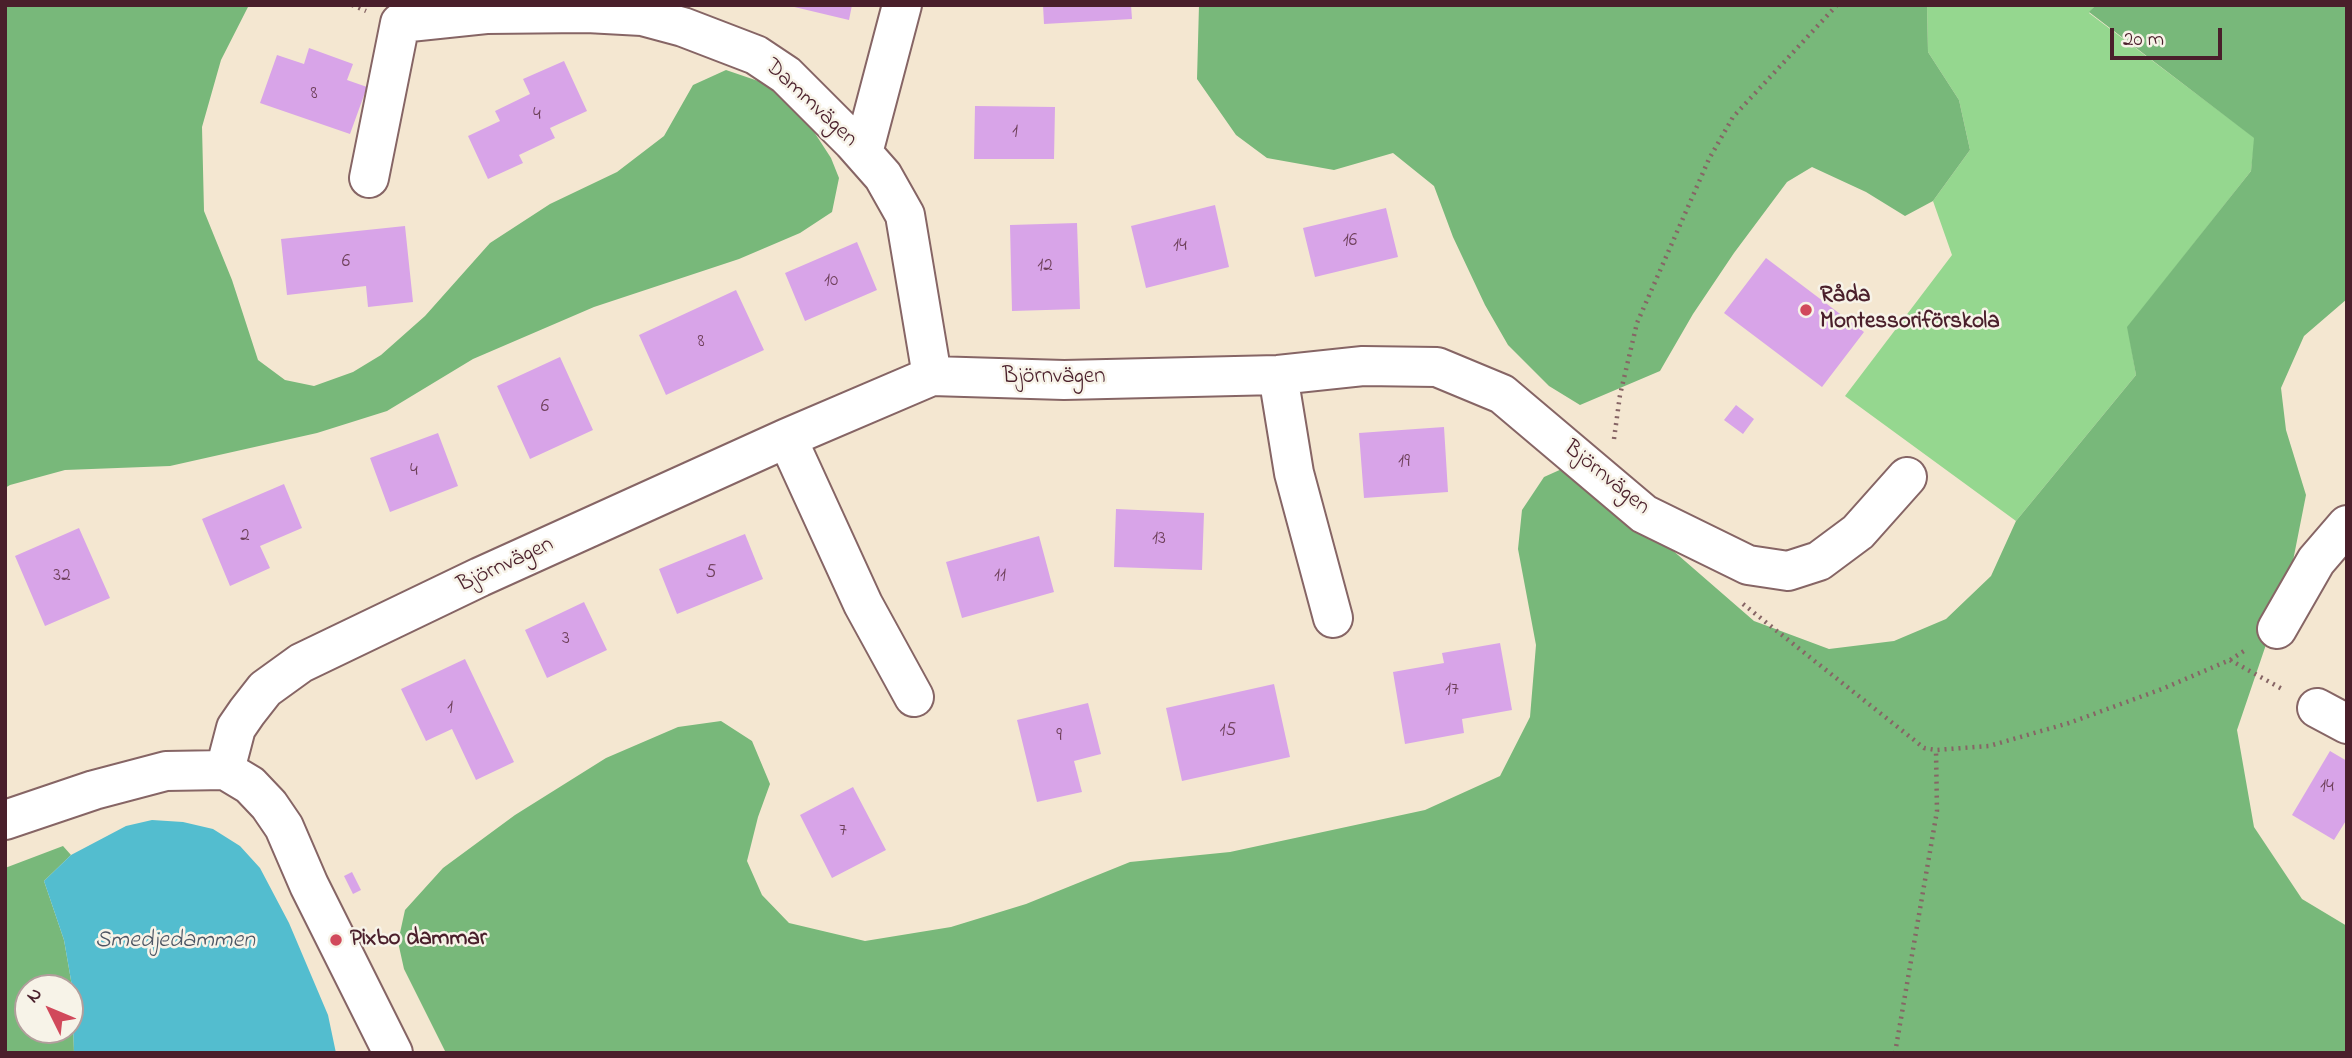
<!DOCTYPE html>
<html>
<head>
<meta charset="utf-8">
<style>
	body { margin:0 }
	#map { position:relative; width:2352px; height:1058px; overflow:hidden; background:#f4e7d1; font-family:"Indie Flower",sans-serif }
	canvas { display:block }
	.frame { position:absolute; inset:0; border:7px solid #4a1f2b; pointer-events:none }
	.north { position:absolute; left:14px; top:974px; width:70px; height:70px; box-sizing:border-box; background:#f7f3e8; border:2px solid #b29e9c; border-radius:50%; rotate:313deg; font-size:19px; font-weight:700; line-height:28px; text-align:center; color:#4a1f2b }
	.north::after { content:''; display:block; margin:auto; width:24px; height:32px; background:#d1495b; clip-path:polygon(50% 0,100% 100%,50% 72%,0 100%) }
	.scale { position:absolute; left:2110px; top:28px; width:112px; height:32px; box-sizing:border-box; border:4px solid #4a1f2b; border-top:0; padding-left:9px; font-size:21px; line-height:24px; white-space:nowrap; color:#4a1f2b; -webkit-text-stroke:5px #f7f3e8; paint-order:stroke }
</style>
</head>
<body>
<div id="map">
<canvas width="2352" height="1058"></canvas>
<div class="frame"></div>
<div class="north">N</div>
<div class="scale">20 m</div>
</div>
<script>
const ctx = document.querySelector('canvas').getContext('2d');
ctx.lineJoin = 'round';
function fill(path, color) { ctx.fillStyle = color; ctx.fill(path, 'evenodd'); }
const shape = rows => new Path2D(rows.map(r => 'M' + r).join(''));
function trace(path, color, width, dash) { ctx.strokeStyle = color; ctx.lineWidth = width; ctx.lineCap = dash ? 'butt' : 'round'; ctx.setLineDash(dash || []); ctx.stroke(path); }
function label(font, color, halo, rows, align = 'center') {
  ctx.font = font + ' "Indie Flower",sans-serif'; ctx.lineWidth = 5; ctx.setLineDash([]); ctx.textBaseline = 'middle'; ctx.strokeStyle = halo; ctx.fillStyle = color; for (const [text, x, y, turn = 0] of rows) {
    ctx.save(); ctx.translate(x, y); ctx.rotate((+turn || 0) * Math.PI / 180); ctx.textAlign = isNaN(turn) ? turn : align; if (halo) ctx.strokeText(text, 0, 0); ctx.fillText(text, 0, 0); ctx.restore();
  }
}
fill(shape([
	[1927,5,2096,5,2089,13,2255,138,2251,171,2128,327,2136,375,2016,521,1845,396,1952,255,1933,201,1970,150,1959,100,1928,52]
]), '#95d78f');
fill(shape([
	[5,5,249,5,221,60,202,127,204,211,232,280,258,360,285,380,314,386,353,372,381,355,425,316,490,243,550,204,617,172,664,136,693,85,726,70,764,83,807,121,831,158,839,178,832,212,800,233,739,259,594,307,473,359,387,411,317,433,170,466,65,470,10,485,5,488],
	[1199,5,1927,5,1928,52,1959,100,1970,150,1933,201,1905,216,1866,192,1812,167,1787,182,1734,253,1693,314,1660,371,1580,405,1549,386,1508,345,1485,305,1453,237,1434,186,1393,153,1334,170,1267,158,1236,135,1197,79],
	[2096,5,2347,5,2347,299,2304,336,2281,388,2286,430,2306,495,2291,571,2237,730,2254,827,2302,899,2347,926,2347,1053,446,1053,404,969,398,942,405,910,443,868,515,815,606,758,678,727,721,721,752,741,770,784,758,817,747,861,762,895,789,923,865,941,951,927,1026,904,1130,862,1230,852,1425,810,1500,776,1530,717,1536,645,1518,549,1522,510,1544,477,1564,468,1602,489,1754,621,1829,649,1894,641,1946,619,1991,576,2016,521,2136,375,2127,327,2251,171,2254,138,2089,12],
	[63,846,71,855,44,881,64,940,72,986,74,1053,5,1053,5,868],
	[28,988,70,988,70,1030,28,1030]
]), '#78b87a');
fill(shape([
	[152,820,183,822,213,829,240,846,260,868,289,923,328,1015,336,1053,74,1053,72,986,64,940,44,881,71,855,126,826]
]), '#53bdcf');
fill(shape([
	[786,5,852,5,849,20],
	[1043,5,1131,5,1132,19,1044,24],
	[309,48,353,64,347,80,367,87,350,134,260,103,277,55,304,64],
	[564,61,587,111,550,128,555,138,519,155,523,163,488,179,468,136,500,121,495,111,530,94,523,79],
	[975,106,1055,107,1054,159,974,159],
	[1215,205,1229,267,1146,288,1131,226],
	[1386,208,1398,257,1315,277,1303,228],
	[1077,223,1080,309,1012,311,1010,225],
	[405,226,413,302,368,307,366,286,287,295,281,239],
	[857,242,877,290,805,321,785,273],
	[1766,258,1864,332,1822,387,1724,313],
	[736,290,764,350,666,395,639,335],
	[560,357,593,430,530,459,497,386],
	[1736,405,1754,419,1743,434,1724,420],
	[1444,427,1448,492,1364,498,1359,433],
	[438,433,458,486,390,512,370,458],
	[284,484,302,528,260,546,270,568,230,586,202,519],
	[1116,509,1204,513,1202,570,1114,567],
	[79,528,110,598,45,626,15,556],
	[745,534,763,579,677,614,659,569],
	[1039,536,1054,592,962,618,946,562],
	[584,602,607,650,547,678,525,630],
	[1500,643,1512,710,1462,719,1464,733,1405,744,1393,672,1444,663,1442,653],
	[465,659,514,762,476,780,452,729,426,741,401,689],
	[1274,684,1290,757,1182,781,1166,708],
	[1088,703,1101,754,1074,761,1082,792,1037,802,1017,720],
	[2330,751,2347,761,2347,819,2334,840,2292,815],
	[853,787,886,850,832,878,800,815],
	[352,872,361,890,353,894,344,876]
]), '#d8a4e8');
const minor = shape([
	[863,153,902,5],
	[369,178,400,23,486,14,587,13,642,16,683,27,756,55,786,75,853,142,883,176,905,215,932,376],
	[1278,375,1294,473,1333,618],
	[787,438,863,604,914,697],
	[2277,629,2316,561,2347,525],
	[2317,708,2347,724],
	[225,770,236,728,247,712,265,689,301,663,480,577,787,438,932,376,1064,380,1278,375,1363,366,1437,367,1502,394,1644,514,1748,565,1788,571,1819,561,1858,532,1907,477],
	[5,820,94,790,166,771,225,770,250,785,269,805,284,827,309,885,393,1053]
]);
trace(minor, '#866565', 42);
trace(shape([
	[352,5,366,11],
	[1614,439,1620,395,1637,323,1709,159,1733,117,1837,5],
	[1743,604,1924,748,1936,750,1989,746,2069,723,2162,689,2230,660,2247,649],
	[2230,660,2284,690],
	[1895,1053,1937,811,1936,750]
]), '#866565', 4.5, [2, 5]);
trace(minor, '#fff', 38);
for (const [x, y, r, color] of [
	[1806,310,7,"#d1495b"],
	[336,940,7,"#d1495b"]
]) { const dot = new Path2D(); dot.arc(x, y, r, 0, 2 * Math.PI); ctx.fillStyle = color; ctx.fill(dot); trace(dot, '#f7f3e8', 2.5); }
label('19px', '#6e405a', null, [
	["8",314,95],
	["4",537,116],
	["1",1015,133],
	["16",1350,242],
	["14",1180,247],
	["6",346,263],
	["12",1045,267],
	["10",831,282],
	["8",701,343],
	["6",545,408],
	["19",1404,463],
	["4",414,472],
	["2",245,537],
	["13",1159,540],
	["5",711,574],
	["32",62,577],
	["11",1000,577],
	["3",566,640],
	["17",1452,691],
	["1",450,709],
	["15",1228,732],
	["9",1059,737],
	["14",2327,788],
	["7",843,832]
]);
label('23px', '#4a1f2b', '#f7f3e8', [
	["Dammvägen",810,104,43],
	["Björnvägen",1054,378],
	["Björnvägen",1606,479,39],
	["Björnvägen",506,566,-25]
]);
label('bold 23px', '#4a1f2b', '#f7f3e8', [
	["Råda",1820,297],
	["Montessoriförskola",1820,323],
	["Pixbo dammar",350,940]
], 'left');
label('italic 24px', '#4d5664', '#f7f3e8', [
	["Smedjedammen",175,942]
]);
</script>
</body>
</html>
